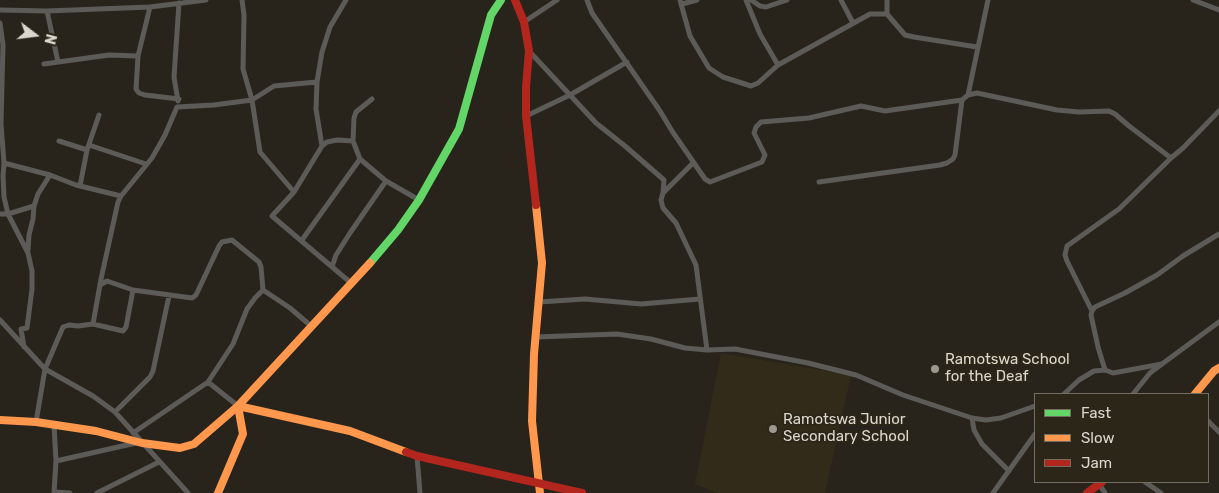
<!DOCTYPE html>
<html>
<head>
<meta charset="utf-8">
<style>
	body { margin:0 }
	#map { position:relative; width:1219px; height:493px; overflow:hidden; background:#28241c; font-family:Rubik,sans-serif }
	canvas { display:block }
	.legend { position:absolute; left:1034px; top:393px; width:175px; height:90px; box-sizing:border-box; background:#2c2618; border:1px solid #726d61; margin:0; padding:6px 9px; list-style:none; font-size:15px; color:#dbd7ce }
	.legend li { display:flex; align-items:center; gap:10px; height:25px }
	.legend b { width:25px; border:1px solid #726d61 }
	.north { position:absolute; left:10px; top:10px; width:50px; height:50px; -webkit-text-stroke:4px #2c2618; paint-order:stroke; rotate:105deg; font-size:14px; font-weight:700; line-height:20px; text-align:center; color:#dbd7ce }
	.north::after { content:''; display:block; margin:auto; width:18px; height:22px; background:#dbd7ce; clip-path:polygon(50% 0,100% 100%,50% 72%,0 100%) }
</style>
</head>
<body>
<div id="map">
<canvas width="1219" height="493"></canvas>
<ul class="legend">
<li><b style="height:6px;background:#63d668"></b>Fast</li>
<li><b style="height:6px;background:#ff974d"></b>Slow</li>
<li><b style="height:6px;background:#b3261e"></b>Jam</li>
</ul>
<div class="north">N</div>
</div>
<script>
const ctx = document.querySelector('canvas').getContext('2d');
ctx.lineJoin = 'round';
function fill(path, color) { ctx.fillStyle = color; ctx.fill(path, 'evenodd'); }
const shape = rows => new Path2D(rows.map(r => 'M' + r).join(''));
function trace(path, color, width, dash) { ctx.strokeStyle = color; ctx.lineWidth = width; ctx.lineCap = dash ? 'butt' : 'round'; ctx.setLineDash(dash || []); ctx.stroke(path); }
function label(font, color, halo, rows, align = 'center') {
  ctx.font = font + ' Rubik,sans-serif'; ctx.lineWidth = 4; ctx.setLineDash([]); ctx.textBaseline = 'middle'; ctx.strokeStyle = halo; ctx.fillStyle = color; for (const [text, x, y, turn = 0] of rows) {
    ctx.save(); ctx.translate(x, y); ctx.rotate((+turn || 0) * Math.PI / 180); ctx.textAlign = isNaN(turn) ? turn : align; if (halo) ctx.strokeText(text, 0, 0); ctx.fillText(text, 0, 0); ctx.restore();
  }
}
fill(shape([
	[721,353,851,375,825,493,717,493,695,484]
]), '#332b19');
trace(shape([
	[242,0,244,15,243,69,252,100,260,152,294,192],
	[587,0,592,13,660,111,672,131,705,179,710,182,762,162,765,155,754,133,756,127,761,122,809,118,861,106,885,111,962,100],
	[680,0,690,36,709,68,723,77,751,86,758,83,778,65,870,14,887,14,905,35,914,37,977,47],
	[746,0,760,34,778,65],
	[751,0,760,6,766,7,787,0],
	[841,0,853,23],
	[1193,0,1219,10],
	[682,4,697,0],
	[150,7,138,56,136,89,139,93,145,95,179,99],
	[0,10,47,11,150,7,206,0],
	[47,11,58,62],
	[887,14,887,0],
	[524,22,557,0],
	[0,23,3,45,1,124,4,163,3,176,4,197,8,214,28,253,32,271,32,289,27,328,21,329,24,347],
	[529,51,596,123,625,146,664,180,663,193,661,200,663,208,676,223,696,265,707,350],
	[44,64,109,55,138,56],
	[317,82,322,52,330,27,346,0],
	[968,95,977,93,1057,110,1079,112,1109,111,1115,114,1129,126,1171,158],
	[372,99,356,112,354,118,353,141,360,159,386,181,419,200],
	[178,101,174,77,179,3],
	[526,116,570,95,627,62],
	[59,141,87,150],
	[89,145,146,164],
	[4,163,50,175,76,185,121,196],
	[819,182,940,165,947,163,953,159,955,155,962,100,968,95,988,0],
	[80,186,87,150,99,115],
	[664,192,693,163],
	[0,214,8,214,34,206],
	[1219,234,1183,256,1157,275,1125,293,1095,307,1092,311,1091,315,1098,347,1105,370,1113,373,1162,364,1219,322],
	[302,240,360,159],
	[28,250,29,235,33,219,34,206,38,194,50,175],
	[332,267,336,255,350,233,386,181],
	[351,283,272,216,294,192,322,146,327,142,337,140,353,141],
	[100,285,107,281,133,290,192,298,196,295,219,246,222,242,232,240,259,262,261,267,263,290],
	[263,290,290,308,311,326],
	[539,302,585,299,641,304,700,299],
	[1092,311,1067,261,1065,255,1067,246,1119,209,1171,158,1183,148,1219,111],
	[0,320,45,369,93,396,115,412,188,493],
	[93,324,101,279,118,202,121,196,152,158,165,135,177,107,214,105,252,100,274,86,317,82,316,109,322,146],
	[536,337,617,334,651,339,685,348,707,350,735,349,808,363,856,375,903,395,972,418,986,420,1001,418,1035,406],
	[208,382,238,406],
	[1064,394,1079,380,1094,371,1105,370],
	[1133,394,1150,373,1162,364],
	[115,412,150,377,153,371,169,296],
	[972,418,974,430,982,444,1009,471],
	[1208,421,1219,432],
	[36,422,45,369,63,327,69,325,78,326,93,324,123,331,126,327,133,290],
	[133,433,208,382,233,344,247,309,255,298,263,290],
	[417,456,420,493],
	[56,461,136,443],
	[1145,482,1161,493],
	[1099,484,1105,493],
	[54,492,70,493],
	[54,493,56,461,54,425],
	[97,493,159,462],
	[993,493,1035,434]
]), '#5c5b58', 5);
trace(shape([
	[370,263,398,230,419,200,459,129,491,15,501,0]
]), '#63d668', 8);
trace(shape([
	[536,205,542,263,534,354,532,421,540,493],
	[1195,394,1214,371,1219,368],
	[0,420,36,422,96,431,142,443,180,448,194,444,238,406,350,431,406,452],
	[218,493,243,434,238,406,370,263]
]), '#ff974d', 8);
trace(shape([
	[515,0,524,22,529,51,526,87,526,116,536,205],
	[406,452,417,456,582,493],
	[1087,493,1102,482]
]), '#b3261e', 8);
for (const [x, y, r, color] of [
	[935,369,5,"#9c9890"],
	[773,429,5,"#9c9890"]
]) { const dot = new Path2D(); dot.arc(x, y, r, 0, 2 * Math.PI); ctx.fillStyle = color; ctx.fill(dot); trace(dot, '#2c2618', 2); }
label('15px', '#dbd7ce', '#2c2618', [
	["Ramotswa School",945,360],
	["for the Deaf",945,377],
	["Ramotswa Junior",783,420],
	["Secondary School",783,437]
], 'left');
</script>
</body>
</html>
